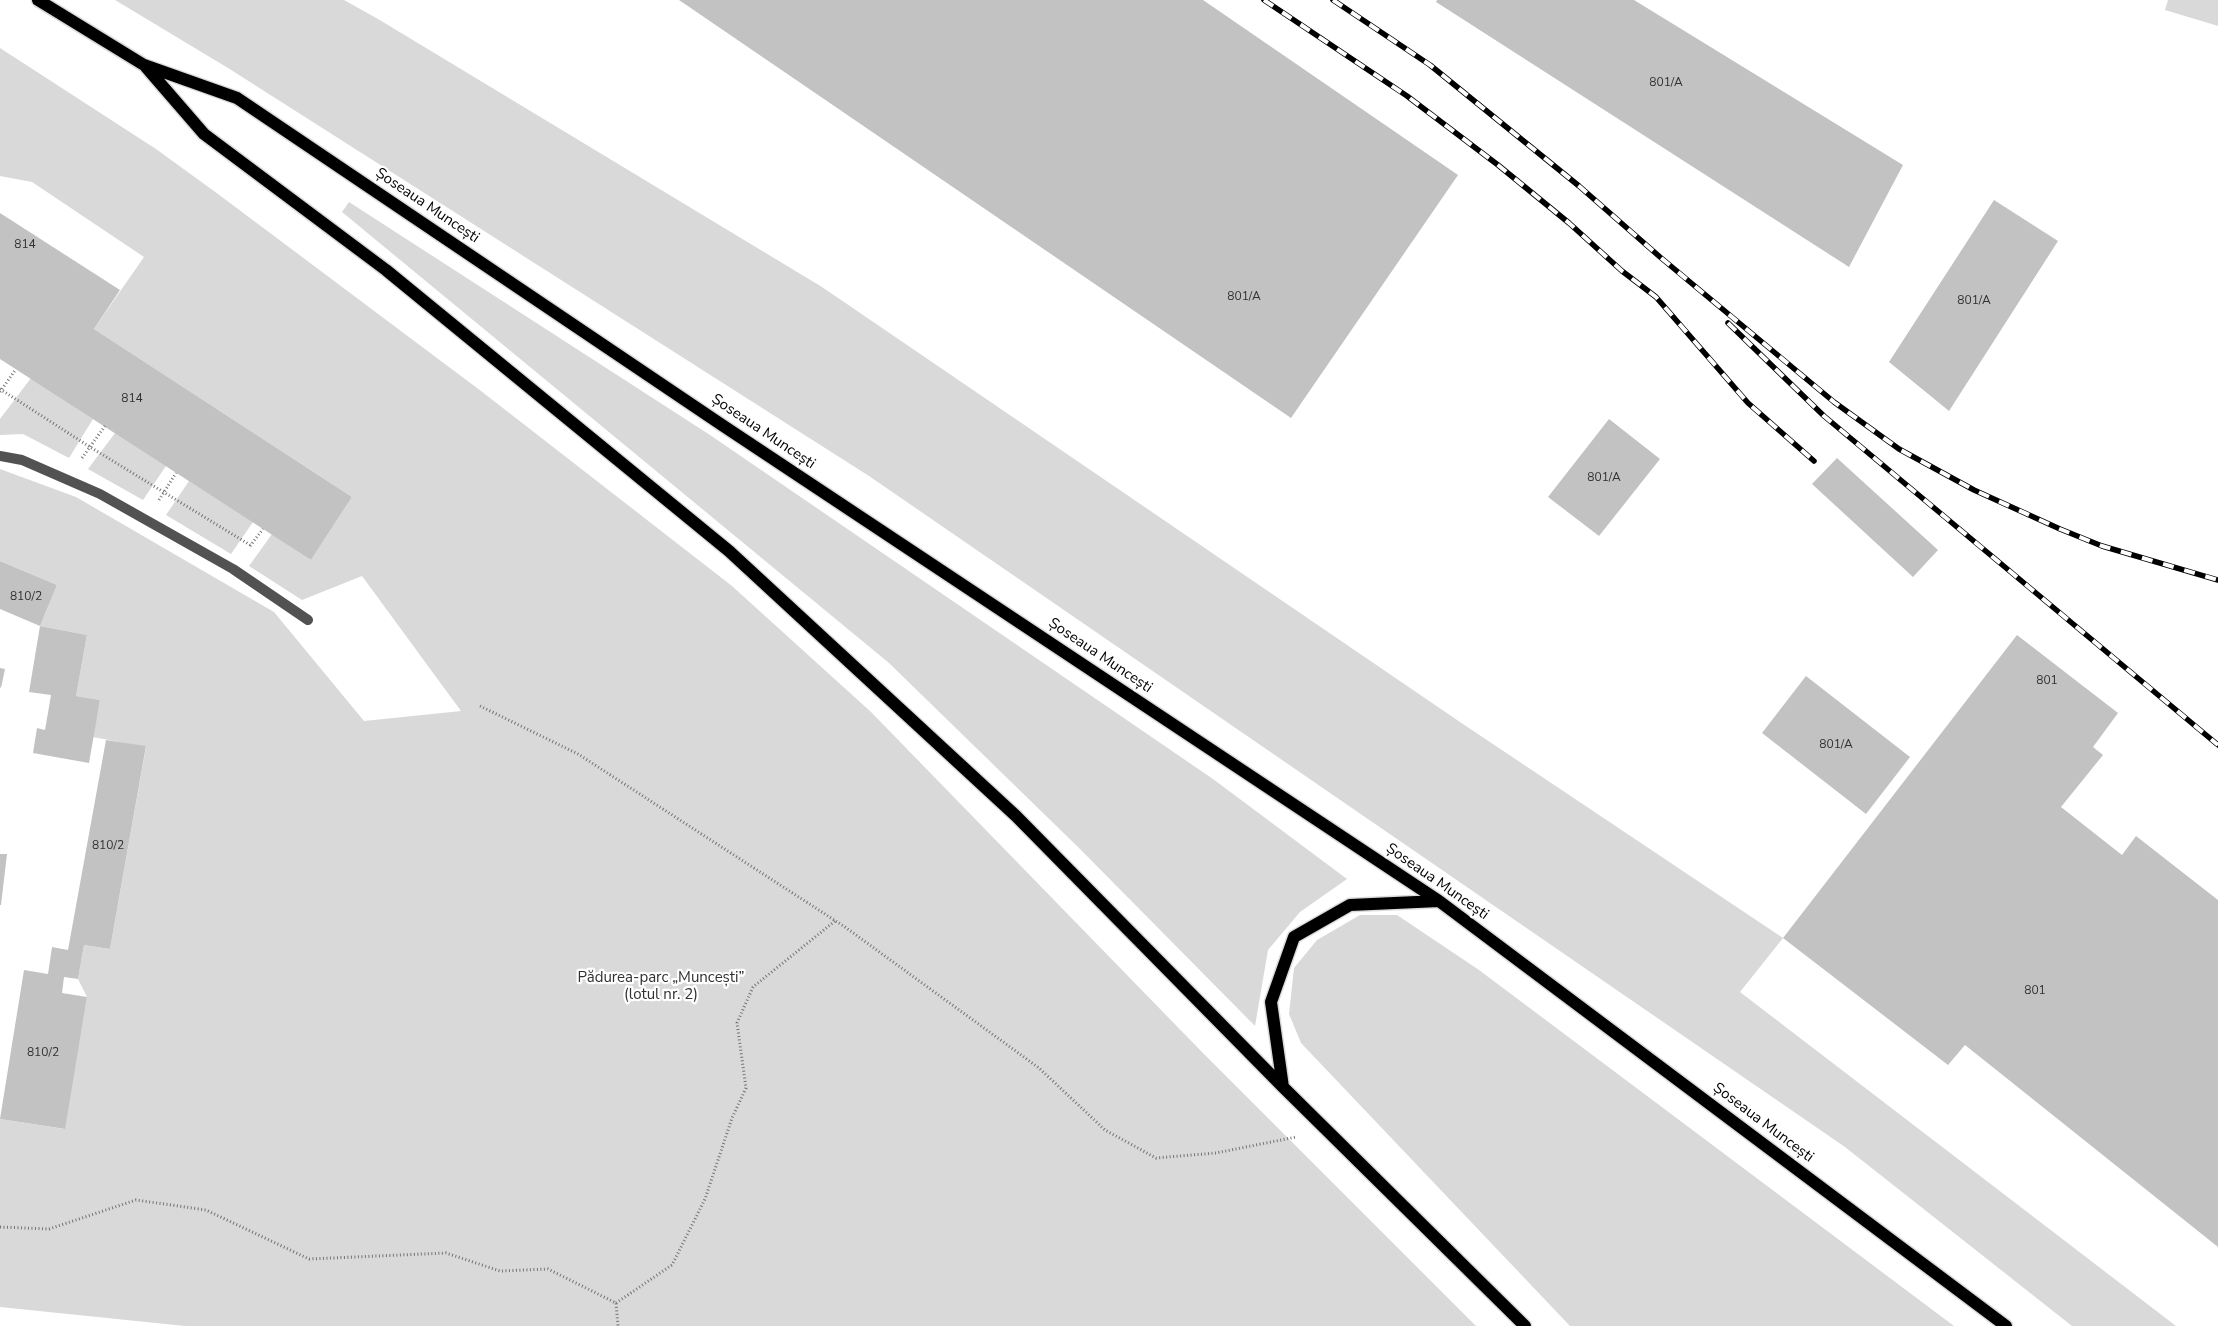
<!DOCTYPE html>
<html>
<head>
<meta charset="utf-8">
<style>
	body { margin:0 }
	canvas { display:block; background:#fff }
</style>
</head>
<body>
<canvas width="2218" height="1326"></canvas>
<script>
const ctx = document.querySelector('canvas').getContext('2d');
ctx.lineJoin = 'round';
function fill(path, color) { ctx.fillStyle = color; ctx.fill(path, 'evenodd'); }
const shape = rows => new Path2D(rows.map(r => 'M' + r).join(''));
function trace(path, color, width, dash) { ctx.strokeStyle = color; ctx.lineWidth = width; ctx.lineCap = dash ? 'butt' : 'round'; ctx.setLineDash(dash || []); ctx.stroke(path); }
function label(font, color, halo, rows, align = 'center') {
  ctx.font = font + ' "Nunito Sans",sans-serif'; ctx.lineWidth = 4.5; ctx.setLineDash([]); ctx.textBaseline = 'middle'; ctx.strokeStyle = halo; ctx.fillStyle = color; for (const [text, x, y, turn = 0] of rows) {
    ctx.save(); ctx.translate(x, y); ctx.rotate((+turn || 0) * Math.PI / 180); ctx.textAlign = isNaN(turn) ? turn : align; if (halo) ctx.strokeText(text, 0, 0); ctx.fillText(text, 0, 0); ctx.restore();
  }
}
fill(shape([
	[115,0,344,0,378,19,822,287,1460,722,1783,938,1740,992,2176,1326,2072,1326,1845,1147,869,476,228,68],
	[2168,0,2218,0,2218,26,2165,10],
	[0,48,156,149,218,194,481,391,732,586,871,712,1200,1050,1476,1326,185,1326,0,1307,0,1119,64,1129,87,997,78,979,84,945,110,949,146,747,93,737,100,700,76,696,87,635,40,626,57,585,0,561,0,469,76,497,274,612,364,721,461,711,362,576,302,600,249,566,272,534,311,560,352,497,94,329,144,257,32,182,0,176],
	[349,202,710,435,1213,779,1347,879,1300,912,1268,950,1255,1026,1080,849,889,663,342,212],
	[31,378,93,419,69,458,23,434,0,435,0,419],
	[115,433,166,466,143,500,88,469],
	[189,481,253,522,231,554,166,515],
	[1360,915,1397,915,1479,970,1954,1326,1570,1326,1301,1043,1289,1014,1294,968,1317,940]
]), '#d9d9d9');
fill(shape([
	[679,0,1203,0,1458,175,1291,418],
	[1437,0,1634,0,1903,165,1849,267,1436,2],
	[1994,200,2058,241,1949,411,1889,362],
	[0,213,120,290,94,329,352,497,311,560,0,359],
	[1609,419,1660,459,1599,536,1548,497],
	[1837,458,1938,550,1913,577,1812,484],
	[0,561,57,585,40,626,0,609],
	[40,626,87,635,76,696,100,700,89,763,33,753,37,728,45,730,51,695,29,692],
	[2017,635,2118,713,2093,747,2103,755,2061,807,2122,855,2136,836,2218,900,2218,1247,1965,1045,1948,1065,1783,938],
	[0,668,5,669,1,688,0,687],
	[1806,676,1910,757,1866,814,1762,733],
	[106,740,146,746,110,949,84,945,78,979,64,977,62,993,87,997,65,1129,0,1119,24,970,48,974,52,947,68,950],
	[0,854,7,854,1,905,0,905]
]), '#c2c2c2');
const primary = shape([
	[38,0,144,65,237,98,722,425,1439,901,2006,1326],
	[146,67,204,134,386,270,729,551,1016,816,1283,1087,1525,1326],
	[1283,1087,1271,1002,1294,937,1350,905,1439,901]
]);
trace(primary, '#dbdbdb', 15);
trace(shape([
	[0,389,90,447,250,545],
	[0,392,16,369],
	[82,458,105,426],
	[159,500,176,473],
	[250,546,263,529],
	[480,706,578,754,845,927,1039,1068,1105,1130,1156,1158,1216,1153,1296,1137],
	[0,1227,49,1229,136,1200,206,1210,309,1259,446,1253,500,1271,548,1269,616,1303,618,1326],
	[616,1303,672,1265,705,1199,732,1118,746,1088,737,1023,753,987,835,921]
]), '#747474', 3, [1, 2.5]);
trace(shape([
	[0,456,22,460,100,494,233,569,308,620]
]), '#525252', 10);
trace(primary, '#000', 12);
const rail = shape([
	[1264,0,1407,96,1498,165,1569,223,1622,271,1656,297,1748,403,1814,461],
	[1333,0,1430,65,1579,186,1660,257,1834,402,1899,449,1974,490,2060,529,2102,546,2218,580],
	[1728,323,1824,416,2218,745]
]);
trace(rail, '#000', 5.5);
trace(rail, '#fff', 4, [11]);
label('12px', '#303030', null, [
	["801/A",1666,83],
	["814",25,245],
	["801/A",1244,297],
	["801/A",1974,301],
	["814",132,399],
	["801/A",1604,478],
	["810/2",26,597],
	["801",2047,681],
	["801/A",1836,745],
	["810/2",108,846],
	["801",2035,991],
	["810/2",43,1053]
]);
label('15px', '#000', '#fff', [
	["Șoseaua Muncești",427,206,34],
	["Șoseaua Muncești",763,432,34],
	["Șoseaua Muncești",1100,656,34],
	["Șoseaua Muncești",1437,882,35],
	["Șoseaua Muncești",1763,1123,37]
]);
label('15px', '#303030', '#fff', [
	["Pădurea-parc „Muncești”",661,978],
	["(lotul nr. 2)",661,995]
]);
</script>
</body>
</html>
